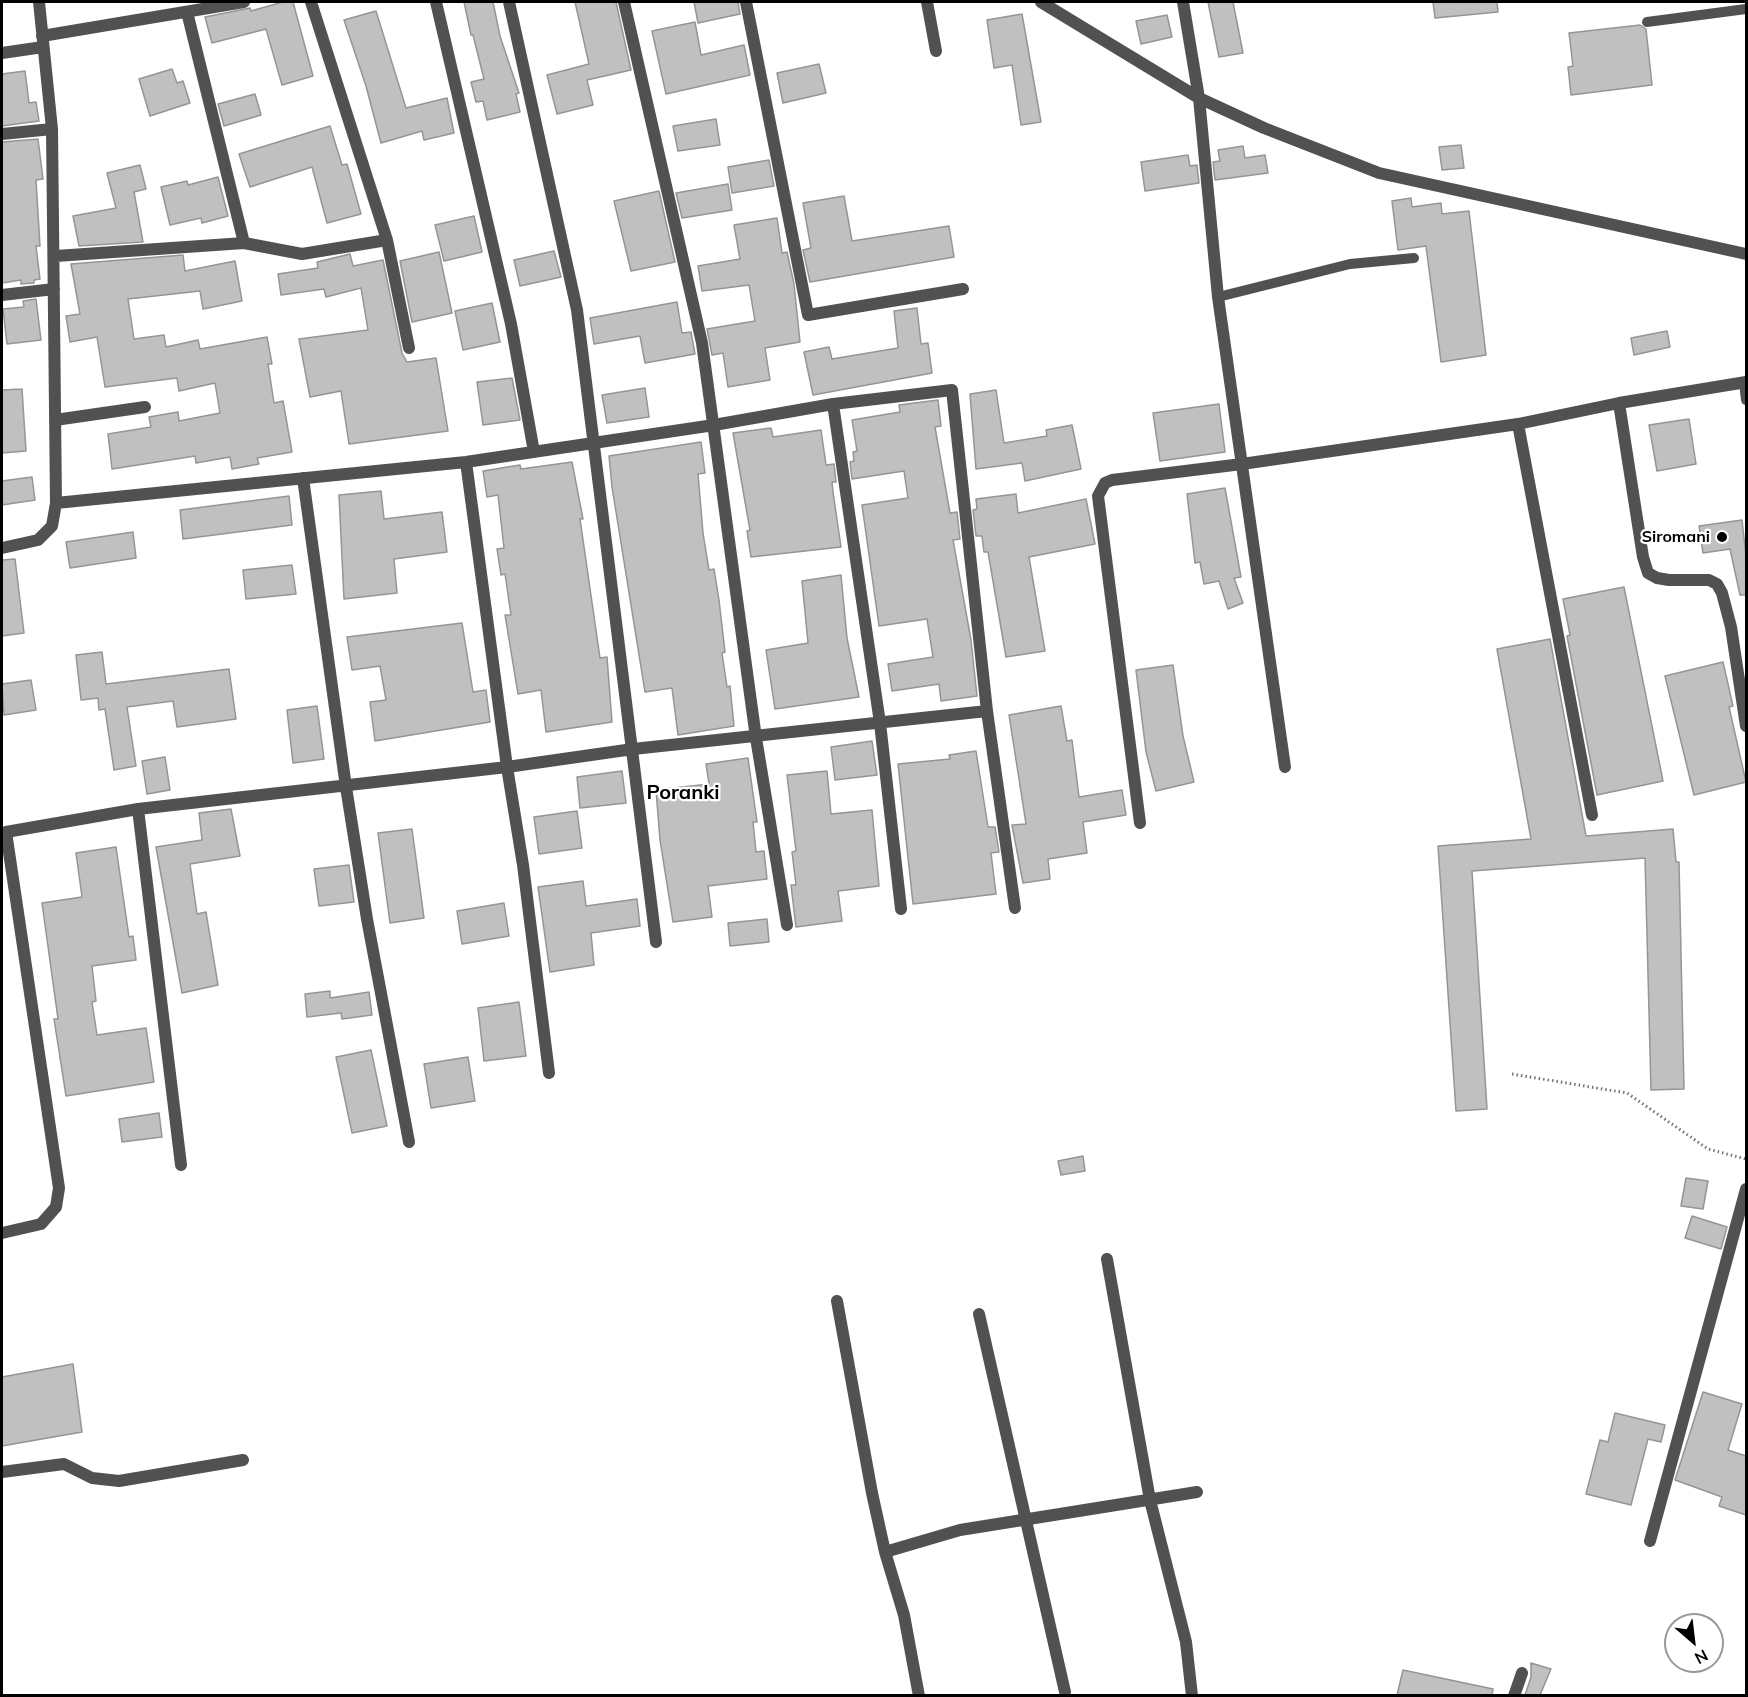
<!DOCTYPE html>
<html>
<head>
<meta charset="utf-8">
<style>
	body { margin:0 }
	#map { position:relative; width:1748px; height:1697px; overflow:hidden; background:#fff; font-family:Mulish,sans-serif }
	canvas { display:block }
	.frame { position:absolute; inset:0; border:3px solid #000; pointer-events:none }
	.north { position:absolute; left:1664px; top:1613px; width:60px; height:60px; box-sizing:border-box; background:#fff; border:2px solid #999; border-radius:50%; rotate:152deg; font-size:16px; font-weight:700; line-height:24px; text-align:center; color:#000 }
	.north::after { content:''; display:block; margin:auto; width:21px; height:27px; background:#000; clip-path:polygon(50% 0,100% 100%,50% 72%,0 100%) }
</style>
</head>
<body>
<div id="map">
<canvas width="1748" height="1697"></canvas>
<div class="frame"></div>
<div class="north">N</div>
</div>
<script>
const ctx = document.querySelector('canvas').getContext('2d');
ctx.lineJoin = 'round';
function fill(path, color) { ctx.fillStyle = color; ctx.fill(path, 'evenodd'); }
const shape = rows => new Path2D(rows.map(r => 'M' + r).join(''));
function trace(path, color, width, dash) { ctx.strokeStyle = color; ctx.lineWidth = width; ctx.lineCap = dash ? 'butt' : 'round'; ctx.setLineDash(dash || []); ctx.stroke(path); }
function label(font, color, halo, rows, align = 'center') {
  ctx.font = font + ' Mulish,sans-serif'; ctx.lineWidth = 4.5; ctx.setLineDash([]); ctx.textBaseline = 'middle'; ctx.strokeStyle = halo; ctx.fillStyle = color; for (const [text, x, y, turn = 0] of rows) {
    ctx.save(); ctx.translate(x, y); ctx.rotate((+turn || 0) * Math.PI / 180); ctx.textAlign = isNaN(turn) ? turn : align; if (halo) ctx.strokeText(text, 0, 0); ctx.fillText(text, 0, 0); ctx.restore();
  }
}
const building = shape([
	[283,2,293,2,313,76,282,85,266,29,212,43,205,17,250,8,251,11,283,2],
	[464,2,493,2,500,36,519,93,516,94,520,112,487,120,483,101,476,102,471,82,484,79,473,35,471,35,464,2],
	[575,2,616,2,631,70,587,80,593,105,557,114,547,75,589,64,575,2],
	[694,2,738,2,740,14,698,23,694,2],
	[1208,2,1233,2,1243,53,1219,57,1208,2],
	[1433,2,1497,2,1498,12,1435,18,1433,2],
	[376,11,406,108,447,98,454,133,424,140,422,131,381,143,366,86,344,20,376,11],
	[1022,14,1041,122,1021,125,1012,65,994,68,987,20,1022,14],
	[1167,15,1172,37,1141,44,1136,21,1167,15],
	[695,22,701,55,744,45,750,75,666,94,652,31,695,22],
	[1640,25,1646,29,1652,85,1571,95,1568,67,1573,66,1569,33,1640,25],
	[819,64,826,93,783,103,777,73,819,64],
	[172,69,177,83,183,81,190,103,150,116,139,79,172,69],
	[25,71,29,103,36,102,39,121,2,126,2,74,25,71],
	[255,94,261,115,224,126,218,104,255,94],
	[716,119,720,145,678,151,673,126,716,119],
	[330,126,342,165,347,164,361,214,327,223,312,167,250,187,239,154,330,126],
	[38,139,43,179,36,180,40,246,36,246,40,279,34,280,34,283,21,284,21,280,2,283,2,142,38,139],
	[1461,145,1464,168,1442,170,1439,147,1461,145],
	[1243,146,1245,158,1265,155,1268,173,1215,180,1213,162,1220,161,1218,150,1243,146],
	[1188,155,1190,166,1197,165,1199,183,1145,191,1141,162,1188,155],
	[769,160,774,186,732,193,728,167,769,160],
	[140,165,146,189,134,192,143,242,79,246,73,216,116,208,107,173,140,165],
	[218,177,228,216,202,223,201,218,170,225,161,187,187,181,188,185,218,177],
	[728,184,732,210,682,218,676,193,728,184],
	[659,191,675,262,631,271,614,201,659,191],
	[844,196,852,241,949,226,954,257,810,282,803,250,811,248,803,203,844,196],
	[1411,198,1412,207,1441,203,1442,214,1469,211,1486,355,1441,362,1426,246,1398,250,1392,201,1411,198],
	[474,216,482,252,444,261,435,225,474,216],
	[777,218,782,253,787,252,794,284,800,342,765,348,770,380,728,387,723,353,712,355,707,329,755,321,749,285,702,291,698,266,740,259,734,225,777,218],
	[554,251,561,277,520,286,514,260,554,251],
	[439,252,452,313,412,322,400,261,439,252],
	[350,254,353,266,383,260,402,353,407,362,436,358,448,431,349,444,341,391,310,397,299,339,368,330,361,288,326,297,324,289,281,295,278,274,318,268,317,262,350,254],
	[183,255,185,271,235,261,242,301,203,309,200,291,128,299,134,339,164,335,166,347,198,340,200,349,267,337,272,364,268,364,274,403,283,401,292,452,257,458,259,464,232,469,230,457,196,463,195,456,112,469,108,434,151,427,149,417,178,412,179,421,220,413,215,383,179,391,177,378,105,387,97,337,70,342,66,316,80,314,71,264,183,255],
	[36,299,41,340,7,344,3,309,24,307,23,301,36,299],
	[677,302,682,333,691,332,695,354,645,363,640,336,594,344,590,318,677,302],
	[492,303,500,342,463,350,455,311,492,303],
	[917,308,921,344,928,343,932,373,813,395,804,352,829,347,832,359,898,348,894,311,917,308],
	[1667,331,1670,347,1634,355,1631,338,1667,331],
	[512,378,520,420,483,425,477,382,512,378],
	[645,388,649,417,607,423,602,395,645,388],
	[22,389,26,451,2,453,2,390,22,389],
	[996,390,1004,443,1047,436,1046,430,1072,425,1081,469,1025,481,1022,463,976,469,970,394,996,390],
	[938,400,941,426,935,427,950,513,957,512,960,539,953,540,971,640,977,696,941,701,939,684,892,691,888,664,933,657,927,619,879,626,862,505,908,498,904,471,852,479,850,462,854,461,853,452,857,451,852,420,900,412,899,405,938,400],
	[1219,404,1225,452,1160,461,1153,413,1219,404],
	[1689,419,1696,464,1657,471,1649,425,1689,419],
	[771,428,773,437,821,430,826,465,834,464,836,482,832,482,833,492,841,547,751,557,747,531,750,530,733,433,771,428],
	[701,442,705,473,698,474,703,533,709,570,714,569,719,600,725,652,722,653,727,687,730,686,734,726,678,735,672,688,645,692,612,487,609,456,701,442],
	[572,462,583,519,580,519,600,658,607,657,612,722,546,732,541,690,518,694,505,615,511,615,505,574,501,575,497,549,504,548,498,495,487,497,483,471,520,465,521,469,572,462],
	[32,477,35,500,2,505,2,481,32,477],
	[1225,488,1241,577,1234,578,1243,603,1228,609,1219,581,1204,584,1200,562,1195,563,1187,494,1225,488],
	[381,491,384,519,442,512,447,552,394,559,397,593,344,599,339,495,381,491],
	[1016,494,1018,513,1086,499,1095,544,1029,557,1045,651,1006,657,988,552,984,552,982,536,976,536,973,510,977,509,976,499,1016,494],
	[289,496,292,525,183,539,180,510,289,496],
	[1742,520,1746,556,1746,595,1740,595,1730,549,1703,553,1699,526,1742,520],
	[133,532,136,558,70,568,66,542,133,532],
	[15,559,24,633,2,636,2,560,15,559],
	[292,565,296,594,246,599,243,570,292,565],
	[841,575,847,638,859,697,775,709,766,650,808,643,802,581,841,575],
	[1624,587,1663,781,1597,795,1567,636,1570,635,1563,599,1624,587],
	[462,623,473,692,486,690,490,722,375,741,370,702,386,700,380,666,352,670,347,637,462,623],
	[1550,639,1586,836,1673,829,1676,862,1679,862,1684,1089,1651,1090,1645,858,1472,871,1487,1109,1456,1111,1438,846,1531,839,1497,649,1550,639],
	[102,652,106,684,229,669,236,719,177,727,173,701,127,707,136,766,114,770,105,709,99,710,98,698,81,700,76,655,102,652],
	[1723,662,1733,706,1729,707,1746,782,1694,795,1665,676,1723,662],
	[1173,665,1183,736,1194,782,1156,791,1146,752,1136,670,1173,665],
	[31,680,36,710,4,715,2,684,31,680],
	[317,706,324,759,293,763,287,710,317,706],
	[1061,706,1067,741,1072,740,1079,797,1122,790,1126,815,1083,822,1087,853,1048,859,1050,879,1023,883,1012,825,1026,824,1009,715,1061,706],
	[872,741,877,775,835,780,831,747,872,741],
	[976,751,988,827,995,827,999,852,991,853,996,894,913,904,898,764,950,759,949,755,976,751],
	[165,757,170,790,147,794,142,761,165,757],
	[748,758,757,822,753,822,756,852,764,851,767,879,708,886,712,917,673,922,660,840,656,790,709,784,706,764,748,758],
	[622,771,626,803,580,808,577,777,622,771],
	[827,771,831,814,872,810,879,886,838,891,842,921,796,927,791,885,796,885,792,852,796,851,787,775,827,771],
	[231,809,240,856,190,864,197,914,206,912,218,985,182,993,156,847,202,840,199,813,231,809],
	[577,811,582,848,539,854,534,817,577,811],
	[412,829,424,918,390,923,378,833,412,829],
	[116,847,129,937,133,936,136,960,92,966,96,1001,92,1002,97,1035,146,1028,154,1082,66,1096,54,1019,58,1019,42,903,82,897,76,853,116,847],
	[349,865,354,902,319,906,314,869,349,865],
	[583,881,586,906,637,899,640,926,591,933,594,965,550,972,538,887,583,881],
	[504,903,509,936,462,944,457,911,504,903],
	[767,919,769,942,730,946,728,923,767,919],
	[330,991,330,998,369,992,372,1015,342,1019,341,1013,307,1017,305,994,330,991],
	[519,1002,526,1056,484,1061,478,1008,519,1002],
	[371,1050,387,1126,352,1133,336,1057,371,1050],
	[468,1057,475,1101,431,1108,424,1064,468,1057],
	[159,1113,162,1137,122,1142,119,1119,159,1113],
	[1083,1156,1085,1171,1061,1175,1058,1161,1083,1156],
	[1686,1178,1708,1181,1703,1209,1681,1206,1686,1178],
	[1692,1216,1727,1227,1721,1249,1685,1238,1692,1216],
	[73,1364,82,1432,2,1446,2,1377,73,1364],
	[1703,1392,1742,1404,1728,1450,1746,1456,1746,1515,1719,1506,1722,1497,1675,1480,1703,1392],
	[1615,1413,1665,1425,1661,1442,1648,1439,1631,1505,1586,1494,1600,1440,1608,1442,1615,1413],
	[1531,1663,1551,1669,1540,1695,1525,1695,1531,1677,1531,1663],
	[1403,1670,1493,1689,1492,1695,1397,1695,1403,1670]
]);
fill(building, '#c0c0c0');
trace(building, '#959595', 1.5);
trace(shape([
	[1512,1074,1627,1093,1708,1149,1746,1159]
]), '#737373', 3, [1.5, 3]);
trace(shape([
	[1647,22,1746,9],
	[1218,297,1350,264,1414,258],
	[1744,383,1746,400]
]), '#515151', 10);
trace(shape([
	[311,2,387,240,409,348],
	[436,2,511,324,534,452],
	[509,2,577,310,656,942],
	[624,2,702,343,756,738,787,925],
	[746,2,808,315,963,289],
	[927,2,936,51],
	[1041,2,1199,98,1264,128,1379,173,1746,254],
	[1183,2,1199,98,1218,297,1285,767],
	[187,12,244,243,302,254,387,240],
	[42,36,244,2],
	[2,53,43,47],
	[2,134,52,129],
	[56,256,244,243],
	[2,295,54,289],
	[1619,403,1643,557,1648,573,1657,578,1669,580,1709,580,1717,584,1722,593,1731,627,1746,726],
	[833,404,880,723,901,909],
	[55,420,145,407],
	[1518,424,1592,815],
	[303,478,346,787,367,919,409,1142],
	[56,503,466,462,714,425,833,404,952,390,987,711,1015,908],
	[2,548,38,540,52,526,56,503,52,129,39,2],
	[1140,823,1098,496,1105,483,1112,480,1242,464,1518,424,1619,403,1746,382],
	[549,1073,523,865,507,767,633,749,987,711],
	[181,1165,138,809,507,767,466,462],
	[2,1233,41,1224,56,1207,59,1188,6,832,138,809],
	[1107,1259,1150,1500,1186,1642,1192,1696],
	[837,1301,872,1493,885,1552,904,1615,919,1696],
	[979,1314,1065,1692],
	[2,1472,64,1464,92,1478,119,1481,243,1460],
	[1650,1541,1746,1189],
	[885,1552,960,1530,1197,1492],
	[1514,1696,1522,1673]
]), '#515151', 12);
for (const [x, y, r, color] of [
	[1722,537,6,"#000"]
]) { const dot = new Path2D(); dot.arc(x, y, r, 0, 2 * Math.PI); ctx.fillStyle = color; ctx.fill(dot); trace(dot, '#fff', 2); }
label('bold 16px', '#000', '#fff', [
	["Siromani",1710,537]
], 'right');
label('bold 20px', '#000', '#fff', [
	["Poranki",683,793]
]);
</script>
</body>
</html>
